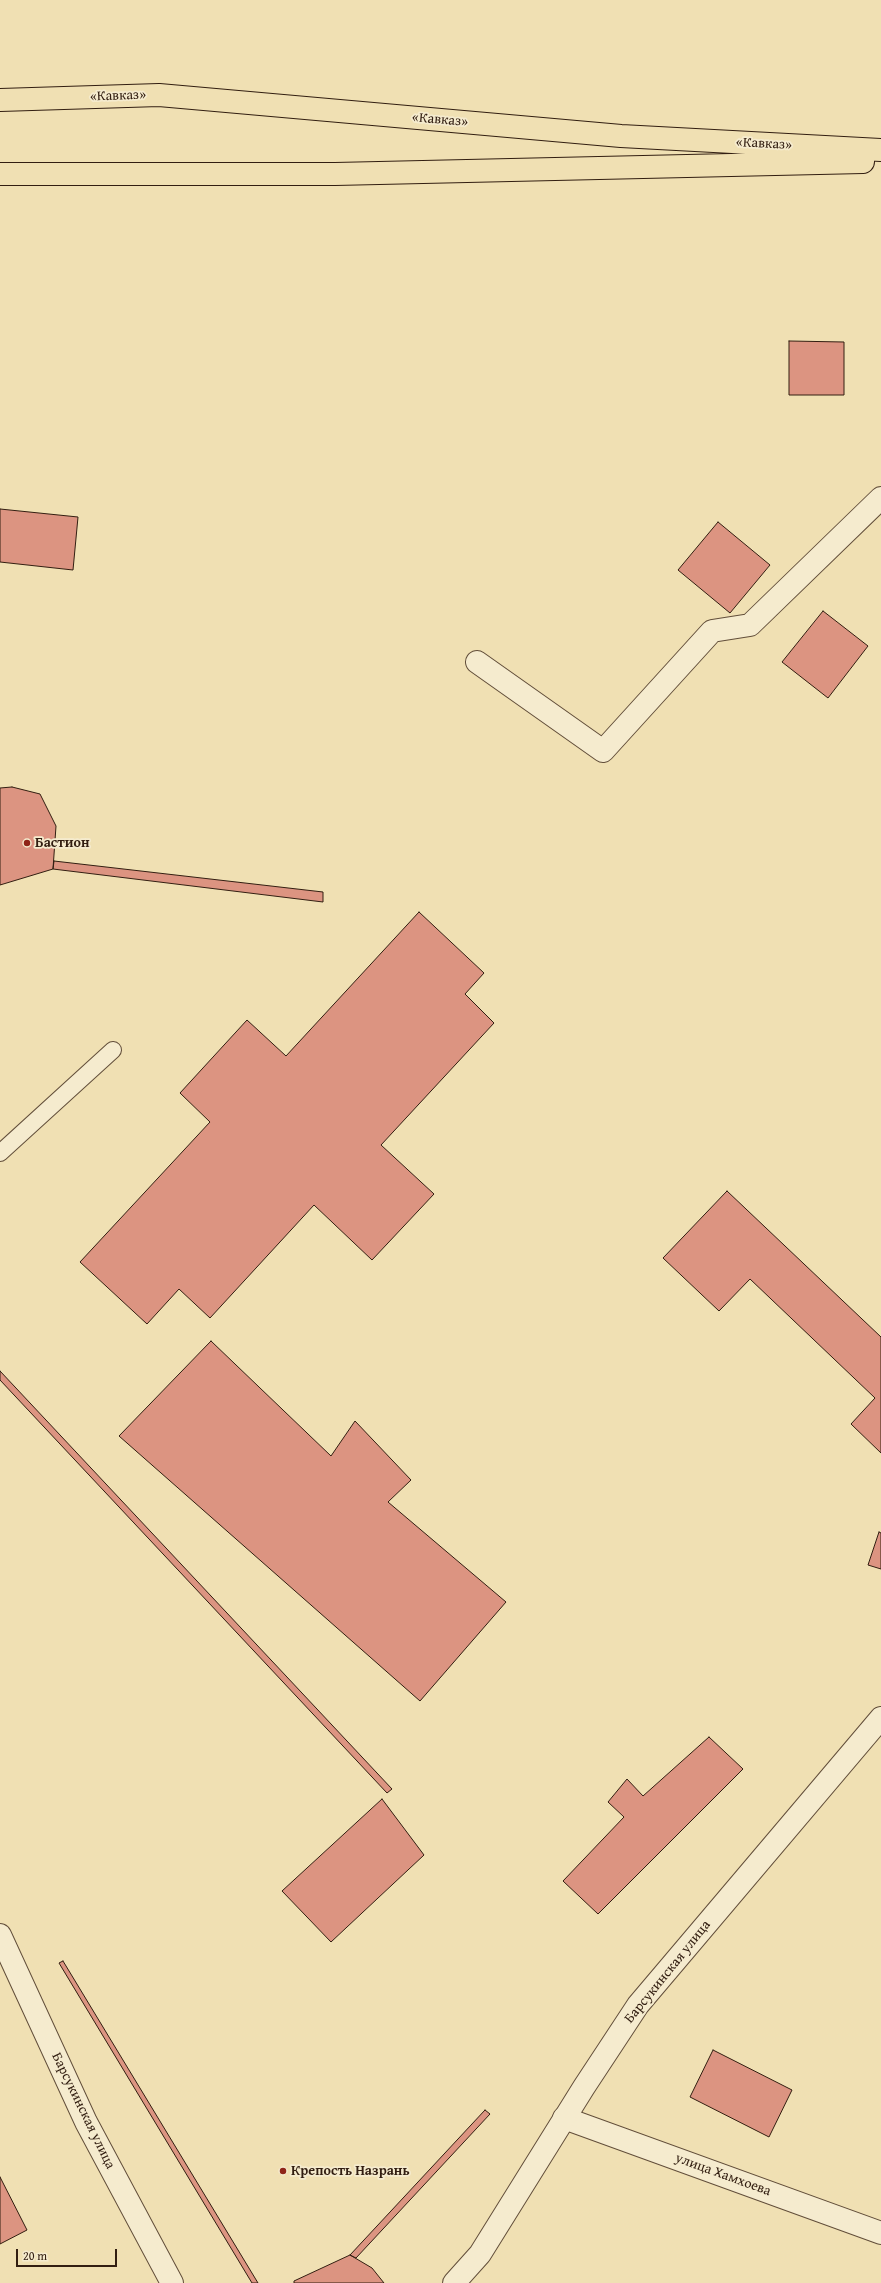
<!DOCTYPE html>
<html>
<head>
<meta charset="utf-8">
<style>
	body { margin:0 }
	#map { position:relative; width:881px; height:2283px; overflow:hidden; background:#f0e0b3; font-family:"Gentium Book Plus",serif }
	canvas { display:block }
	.scale { position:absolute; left:16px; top:2249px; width:101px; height:18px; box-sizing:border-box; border:2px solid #321e11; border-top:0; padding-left:5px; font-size:12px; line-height:14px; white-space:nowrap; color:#321e11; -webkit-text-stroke:3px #f5ebce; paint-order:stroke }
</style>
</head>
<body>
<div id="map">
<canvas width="881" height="2283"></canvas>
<div class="scale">20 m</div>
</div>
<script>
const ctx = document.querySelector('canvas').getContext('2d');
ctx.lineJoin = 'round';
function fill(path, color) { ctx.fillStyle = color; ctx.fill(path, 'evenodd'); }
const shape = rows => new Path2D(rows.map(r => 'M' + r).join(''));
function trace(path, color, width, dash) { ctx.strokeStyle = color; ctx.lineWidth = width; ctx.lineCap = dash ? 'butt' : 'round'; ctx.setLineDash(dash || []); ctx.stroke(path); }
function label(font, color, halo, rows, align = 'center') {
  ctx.font = font + ' "Gentium Book Plus",serif'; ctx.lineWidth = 3.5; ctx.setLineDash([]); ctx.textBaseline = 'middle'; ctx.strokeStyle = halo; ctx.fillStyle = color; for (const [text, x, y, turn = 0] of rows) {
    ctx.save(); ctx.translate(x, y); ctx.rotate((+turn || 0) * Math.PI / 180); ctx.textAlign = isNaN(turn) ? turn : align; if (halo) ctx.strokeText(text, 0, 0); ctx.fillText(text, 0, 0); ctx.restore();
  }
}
const building = shape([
	[789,341,844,342,844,395,789,395,789,341],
	[0,509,78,517,73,570,0,562,0,509],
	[718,522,770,565,730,613,678,570,718,522],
	[823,611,868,646,828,698,782,662,823,611],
	[12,787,40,794,56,826,53,869,0,885,0,788,12,787],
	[54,861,323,892,323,902,53,869,54,861],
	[419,912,484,973,465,994,494,1023,381,1145,434,1194,372,1260,314,1205,210,1318,179,1289,147,1324,80,1262,210,1122,180,1093,247,1020,286,1056,419,912],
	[727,1191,881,1337,881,1453,851,1424,875,1398,750,1279,719,1311,663,1258,727,1191],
	[211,1341,331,1456,355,1421,411,1480,388,1502,506,1602,420,1701,119,1436,211,1341],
	[0,1371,392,1789,387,1793,0,1380,0,1371],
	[879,1532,881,1533,881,1569,868,1565,879,1532],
	[709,1737,743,1769,598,1914,563,1881,624,1817,608,1802,627,1779,643,1796,709,1737],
	[382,1799,424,1855,331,1942,282,1891,382,1799],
	[63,1961,258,2283,252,2283,59,1963,63,1961],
	[713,2050,792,2090,769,2137,690,2097,713,2050],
	[485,2110,490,2114,356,2258,350,2255,485,2110],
	[0,2177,27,2230,0,2244,0,2177],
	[350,2255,372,2268,384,2283,294,2283,294,2281,350,2255]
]);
fill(building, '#dc9481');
trace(building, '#321e11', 1);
const service = shape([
	[0,1153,113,1050]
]);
const minor = shape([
	[477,662,603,751,712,631,750,625,881,498],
	[564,2118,881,2233]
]);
const tertiary = shape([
	[0,1935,86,2122,172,2283],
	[454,2283,480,2254,584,2087,638,2005,881,1718]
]);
const trunk = shape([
	[0,100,159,95,621,136,881,150],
	[0,174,335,174,863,162]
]);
trace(service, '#624e3a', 18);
trace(minor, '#624e3a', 24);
trace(tertiary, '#624e3a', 24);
trace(trunk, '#321e11', 24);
trace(service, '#f5ebce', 16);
trace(minor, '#f5ebce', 22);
trace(tertiary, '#f5ebce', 22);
trace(trunk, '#f0e0b3', 22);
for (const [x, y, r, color] of [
	[27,843,4,"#8f2418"],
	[283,2171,4,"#8f2418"]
]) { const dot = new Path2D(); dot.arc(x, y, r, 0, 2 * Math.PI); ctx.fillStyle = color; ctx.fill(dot); trace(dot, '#f5ebce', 1.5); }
label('14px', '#321e11', '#f5ebce', [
	["«Кавказ»",118,96,-2],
	["«Кавказ»",440,120,5],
	["«Кавказ»",764,144,3],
	["Барсукинская улица",668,1972,-51],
	["Барсукинская улица",83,2111,64],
	["улица Хамхоева",723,2175,20]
]);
label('bold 14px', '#321e11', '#f5ebce', [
	["Бастион",35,843],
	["Крепость Назрань",291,2171]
], 'left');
</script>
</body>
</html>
